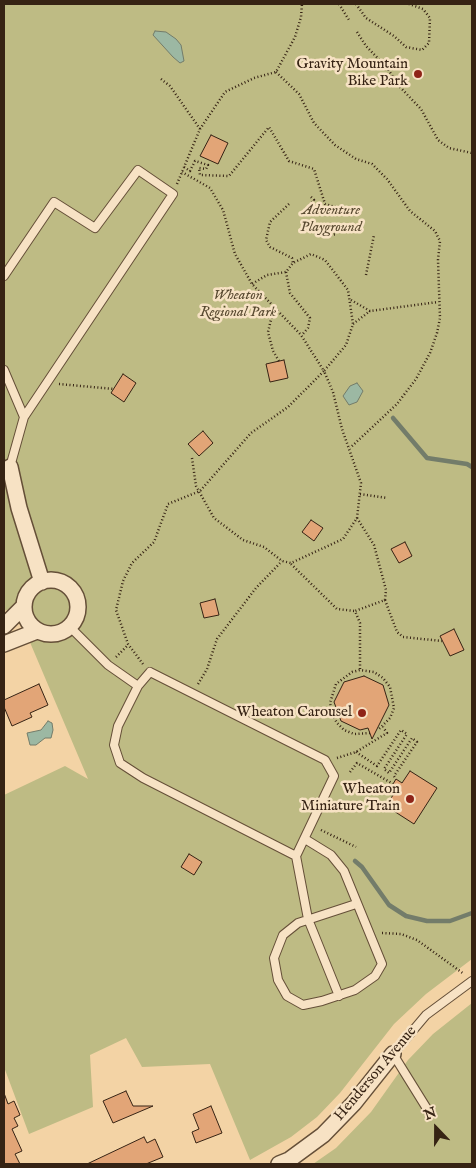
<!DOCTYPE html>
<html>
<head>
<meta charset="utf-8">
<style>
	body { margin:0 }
	#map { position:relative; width:476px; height:1168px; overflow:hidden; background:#f3d3a5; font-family:"IM FELL English",serif }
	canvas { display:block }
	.frame { position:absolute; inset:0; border:5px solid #362314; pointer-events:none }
	.north { position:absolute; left:411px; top:1103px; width:50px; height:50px; -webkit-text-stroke:4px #f7e2c4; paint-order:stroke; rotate:338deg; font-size:14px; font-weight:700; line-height:20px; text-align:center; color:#362314 }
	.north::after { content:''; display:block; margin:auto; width:18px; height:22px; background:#362314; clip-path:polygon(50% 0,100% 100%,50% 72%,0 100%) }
</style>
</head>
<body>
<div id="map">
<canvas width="476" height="1168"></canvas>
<div class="frame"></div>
<div class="north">N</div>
</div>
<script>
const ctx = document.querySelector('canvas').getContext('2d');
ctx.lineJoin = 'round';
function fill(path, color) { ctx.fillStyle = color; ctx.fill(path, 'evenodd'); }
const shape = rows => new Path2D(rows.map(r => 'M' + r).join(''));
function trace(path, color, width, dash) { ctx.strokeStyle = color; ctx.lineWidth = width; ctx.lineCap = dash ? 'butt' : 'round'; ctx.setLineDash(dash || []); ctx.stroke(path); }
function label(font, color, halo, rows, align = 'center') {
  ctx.font = font + ' "IM FELL English",serif'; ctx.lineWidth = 5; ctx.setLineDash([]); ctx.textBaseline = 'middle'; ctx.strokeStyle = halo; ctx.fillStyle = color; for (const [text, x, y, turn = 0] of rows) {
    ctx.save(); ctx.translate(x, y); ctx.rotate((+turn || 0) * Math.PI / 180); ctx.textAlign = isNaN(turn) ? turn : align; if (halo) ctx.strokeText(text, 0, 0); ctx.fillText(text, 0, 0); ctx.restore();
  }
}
fill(shape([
	[4,4,472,4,472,959,426,994,394,1024,340,1093,317,1117,291,1137,250,1160,210,1064,142,1067,126,1038,90,1055,93,1107,29,1134,4,1067,4,795,65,766,88,779,15,607,4,611],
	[472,1003,472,1164,313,1164,336,1148,371,1112,408,1060,433,1034]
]), '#bebb84');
const water = shape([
	[155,31,166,32,176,39,181,45,184,61,180,63,173,57,153,35,155,31],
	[357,383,363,391,357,402,349,405,343,396,350,386,357,383],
	[48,721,52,723,53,730,51,738,45,738,36,745,30,745,27,733,41,730,48,721]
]);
fill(water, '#9cb8a3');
trace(water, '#737c6a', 1);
trace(shape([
	[393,418,427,458,467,464,472,467],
	[355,861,362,867,389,905,406,916,427,921,450,921,472,913]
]), '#737c6a', 4.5);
const building = shape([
	[211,135,228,143,218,164,200,156,211,135],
	[284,360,288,378,270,382,266,364,284,360],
	[123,374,136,383,124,402,111,393,123,374],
	[203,431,213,443,199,456,188,444,203,431],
	[311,520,323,528,314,541,302,532,311,520],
	[405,542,412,556,399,563,391,549,405,542],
	[215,599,219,615,204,618,200,603,215,599],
	[454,629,464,650,450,656,440,636,454,629],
	[364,676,383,685,389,705,372,739,368,728,360,730,341,721,334,702,344,682,364,676],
	[39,684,48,705,30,713,32,717,12,726,4,707,4,700,39,684],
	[410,771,437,788,414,824,386,806,395,792,390,789,396,779,402,783,410,771],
	[189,854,202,862,194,875,181,867,189,854],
	[126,1091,133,1106,153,1106,113,1123,103,1101,126,1091],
	[4,1093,8,1104,14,1101,20,1115,14,1118,18,1126,12,1129,22,1151,15,1154,20,1164,4,1164,4,1093],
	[211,1106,222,1133,196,1143,192,1132,199,1129,193,1114,211,1106],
	[144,1137,147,1143,155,1139,163,1157,146,1164,87,1164,144,1137]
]);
fill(building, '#e2a577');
trace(building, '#362314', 1);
const lane = shape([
	[4,276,54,202,95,228,138,170,173,194,24,417,10,467],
	[4,370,24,417],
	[70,627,108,665,138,686],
	[150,672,325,760,334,776,296,856,143,778,120,763,114,745,118,726,138,686,150,672],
	[305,839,331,855,344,871,382,964,375,976,355,990,322,1001,303,1005,287,996,278,980,274,958,283,935,298,923,356,904],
	[296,856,308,919,339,996],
	[429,1112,393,1054,426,1015,472,981]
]);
const street = shape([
	[10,467,19,508,42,582],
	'24 607a27 27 0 1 1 54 0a27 27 0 1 1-54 0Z',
	[4,626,23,607],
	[4,644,37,631],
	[279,1164,289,1160,323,1135,354,1103,393,1054]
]);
trace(lane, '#654f38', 10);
trace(street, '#654f38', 18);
trace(shape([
	[339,4,349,20],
	[356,4,366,18,394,36,406,47,422,50,429,43,430,18,423,9,409,4],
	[357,32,366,46,388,69,398,85,421,109,438,140,449,148,472,153],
	[276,72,299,94,314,123,335,145,356,159,372,164,387,179,410,211,435,231,440,241,438,260,440,318,437,333,430,353,416,379,397,404,350,448],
	[161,79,170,86,200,129],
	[184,167,190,171,195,161,208,165,206,169,199,168,200,175,229,176,269,127,289,161,314,169,325,204,360,214],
	[177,184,200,129,225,92,254,78,276,72,295,37,301,17,302,4],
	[311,197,314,200,310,205,315,209],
	[289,204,270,222,266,240,270,247,292,258,293,263],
	[327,236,336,234],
	[286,272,290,293,310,318,308,328,302,335],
	[366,275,374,235],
	[351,300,370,311,438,302],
	[274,307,268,332,273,351,279,361],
	[353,324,370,311],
	[59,384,114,389],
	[192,458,196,486,214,518,243,540,264,547,282,561,291,563,343,539,357,518,361,483,342,429,333,392,324,371,346,345,353,324,348,290,325,260,311,254,293,263,286,272,267,275,252,284],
	[360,494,387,498],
	[357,518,374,545,386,590,385,600,355,611,360,623,360,670],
	[291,564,337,609,355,611],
	[385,600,397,632,403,637,442,641],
	[116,657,128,645],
	[143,664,128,644,116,610,123,581,132,563,154,542,168,504,200,491,251,433,288,407,324,371,301,335,252,284,235,254,223,210,210,188,182,172],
	[198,684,207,669,217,639,256,588,282,561],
	[370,733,354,734,344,730,337,723,332,714,330,703,336,684,352,672,360,670,374,672,383,678,390,687,394,708,390,718,379,729],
	[356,752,377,766,401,730,407,734,384,769,389,773,412,738,417,742,394,776,396,779],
	[337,758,356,752,387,733,383,727],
	[350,772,357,763,393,784],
	[321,830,356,847],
	[382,933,401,934,417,940,464,974]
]), '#362314', 2.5, [1, 2.5]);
trace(lane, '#f7e2c4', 8);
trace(street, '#f7e2c4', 15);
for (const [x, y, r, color] of [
	[418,74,5,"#8f2418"],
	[362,713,5,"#8f2418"],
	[410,799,5,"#8f2418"]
]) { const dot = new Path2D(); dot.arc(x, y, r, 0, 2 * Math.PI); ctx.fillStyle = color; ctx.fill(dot); trace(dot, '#f7e2c4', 2); }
label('15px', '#362314', '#f7e2c4', [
	["Gravity Mountain",408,65],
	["Bike Park",408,82],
	["Wheaton Carousel",352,713],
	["Wheaton",400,790],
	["Miniature Train",400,807]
], 'right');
label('italic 15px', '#584930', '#f7e2c4', [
	["Adventure",331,211],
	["Playground",331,228],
	["Wheaton",238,296],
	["Regional Park",238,313]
]);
label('15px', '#362314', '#f7e2c4', [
	["Henderson Avenue",376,1074,-50]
]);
</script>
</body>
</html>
